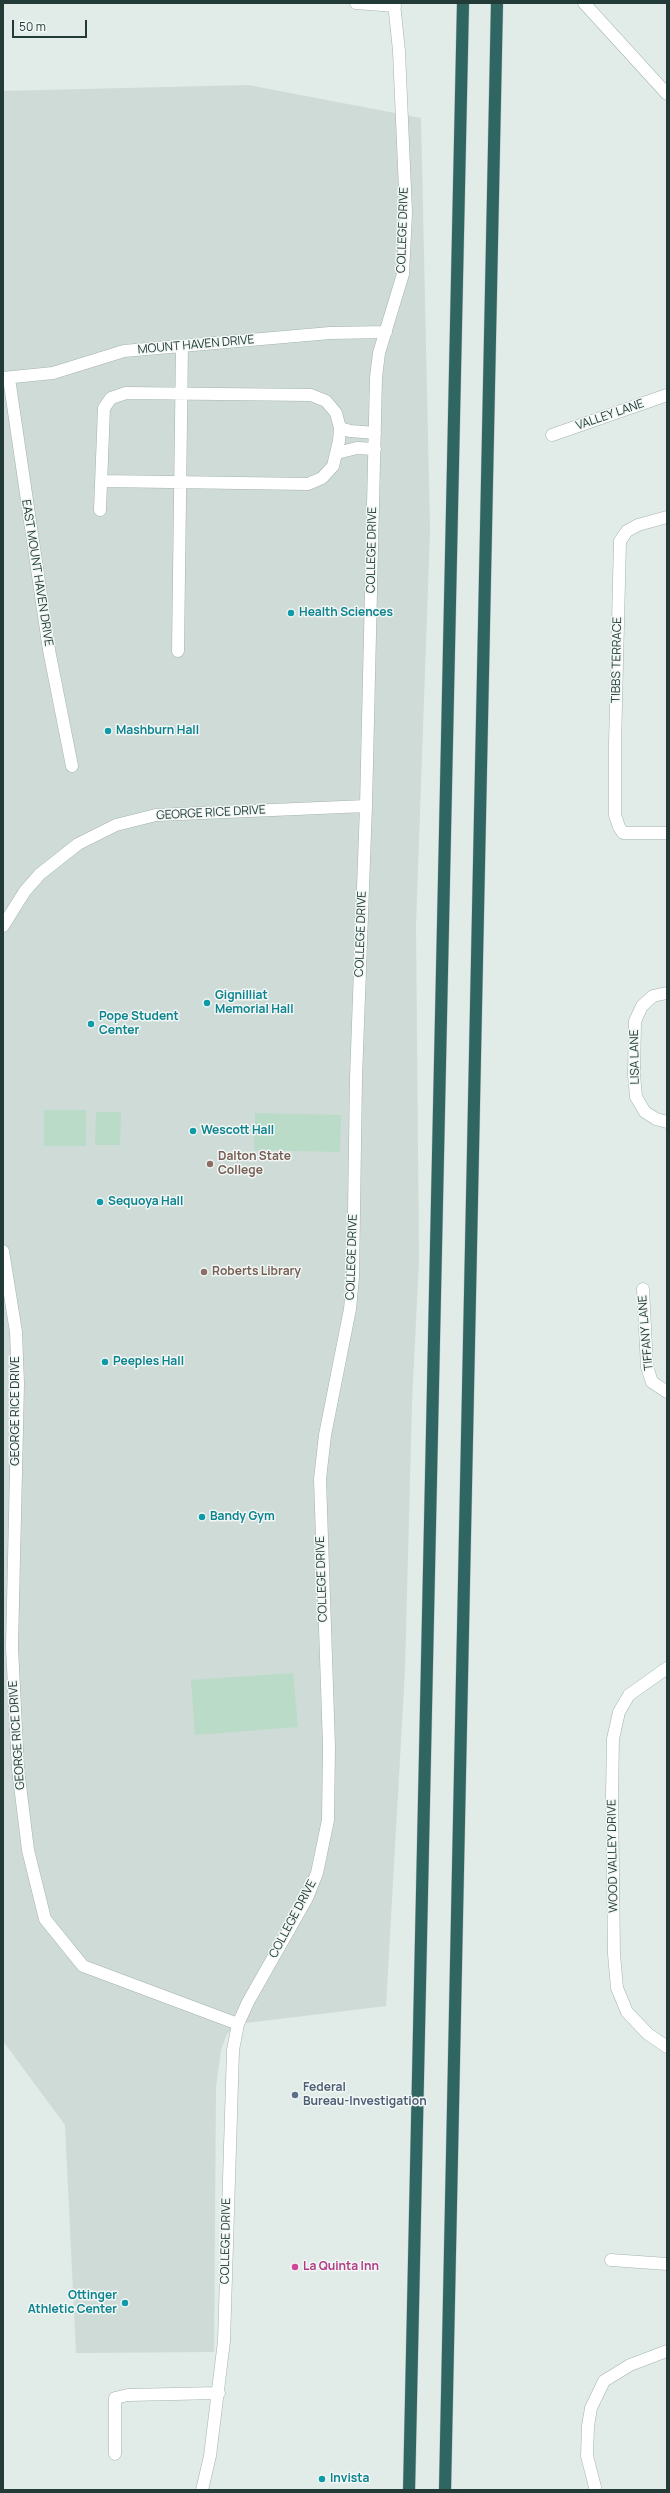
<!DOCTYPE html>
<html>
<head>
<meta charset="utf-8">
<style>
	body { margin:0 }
	#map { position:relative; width:670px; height:2493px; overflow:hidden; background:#e1ebe8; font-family:Manrope,sans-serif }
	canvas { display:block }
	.frame { position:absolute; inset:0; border:4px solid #223b37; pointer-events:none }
	.scale { position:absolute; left:12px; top:20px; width:75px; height:18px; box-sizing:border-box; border:2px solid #223b37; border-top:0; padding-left:5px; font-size:12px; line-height:14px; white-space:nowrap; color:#223b37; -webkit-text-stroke:3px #f1f7f5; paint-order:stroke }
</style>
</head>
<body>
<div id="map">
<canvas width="670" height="2493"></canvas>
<div class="frame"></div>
<div class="scale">50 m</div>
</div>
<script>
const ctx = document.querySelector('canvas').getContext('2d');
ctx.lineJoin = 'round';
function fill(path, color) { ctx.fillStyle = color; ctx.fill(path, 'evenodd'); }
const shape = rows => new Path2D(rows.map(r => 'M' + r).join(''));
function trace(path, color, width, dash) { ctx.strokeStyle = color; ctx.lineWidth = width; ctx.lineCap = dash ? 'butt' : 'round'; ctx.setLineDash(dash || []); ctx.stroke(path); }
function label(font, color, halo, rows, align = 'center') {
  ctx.font = font + ' Manrope,sans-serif'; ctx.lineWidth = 3; ctx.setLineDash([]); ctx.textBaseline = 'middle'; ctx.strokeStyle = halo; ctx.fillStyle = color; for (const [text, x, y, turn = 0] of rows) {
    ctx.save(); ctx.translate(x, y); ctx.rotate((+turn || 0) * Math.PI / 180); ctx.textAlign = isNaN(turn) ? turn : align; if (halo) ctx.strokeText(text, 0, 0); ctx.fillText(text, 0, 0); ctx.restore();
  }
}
fill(shape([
	[248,85,421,118,430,530,416,925,419,1260,412,1402,405,1670,386,2006,238,2024,227,2034,221,2050,216,2087,214,2352,76,2353,65,2125,3,2041,3,91]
]), '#cfdbd7');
fill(shape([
	[44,1110,86,1110,86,1146,44,1146],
	[96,1112,121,1112,120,1145,95,1145],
	[255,1113,341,1115,340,1152,254,1150],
	[293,1673,298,1727,195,1735,191,1680]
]), '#badbc7');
const minor = shape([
	[356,3,395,6],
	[584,3,667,94],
	[3,378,53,373,124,351,330,333,386,332],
	[9,378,49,650,72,766],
	[340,428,350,431,375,433],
	[552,435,667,395],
	[337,453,357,448,375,449],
	[100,510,104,408,111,398,126,393,311,395,326,401,336,413,340,428,339,441,333,466,322,478,308,484,102,481],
	[667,517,638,525,627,531,620,541,615,744,615,815,619,827,623,833,667,833],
	[178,651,182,346],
	[3,926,25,891,40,874,78,844,116,825,156,815,366,806],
	[667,993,653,996,642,1006,635,1021,634,1075,636,1097,645,1112,656,1119,667,1122],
	[3,1251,16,1332,18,1384,12,1647,18,1769,28,1850,45,1919,83,1966,238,2024],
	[643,1289,647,1367,652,1382,667,1392],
	[667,1668,629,1695,619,1712,613,1739,612,1794,614,1954,617,1988,627,2012,648,2034,667,2047],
	[611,2260,667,2264],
	[115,2454,115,2398,128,2395,219,2393],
	[595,2487,587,2456,588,2426,591,2408,604,2381,630,2365,667,2351],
	[202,2490,210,2456,224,2341,233,2050,238,2024,248,2002,307,1898,317,1873,328,1820,329,1746,320,1479,325,1435,350,1309,353,1277,356,1078,366,806,376,377,379,353,403,274,406,213,399,51,394,3]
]);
const highway = shape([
	[409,2490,463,3],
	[445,2490,497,3]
]);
trace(minor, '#a4b3af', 13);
trace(highway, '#c1c8c7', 13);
trace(minor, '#fff', 12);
trace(highway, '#2f6662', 12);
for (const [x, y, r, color] of [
	[291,613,4,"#0f9aa8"],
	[108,731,4,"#0f9aa8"],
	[207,1003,4,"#0f9aa8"],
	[91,1024,4,"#0f9aa8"],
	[193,1131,4,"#0f9aa8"],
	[210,1164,4,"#8d6e63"],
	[100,1202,4,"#0f9aa8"],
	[204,1272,4,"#8d6e63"],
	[105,1362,4,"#0f9aa8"],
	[202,1517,4,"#0f9aa8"],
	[295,2095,4,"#5c6f8a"],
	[295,2267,4,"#d1479c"],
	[125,2303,4,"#0f9aa8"],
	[322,2479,4,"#0f9aa8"]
]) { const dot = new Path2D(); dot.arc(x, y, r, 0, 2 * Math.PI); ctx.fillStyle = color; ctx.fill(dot); trace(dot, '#f1f7f5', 1.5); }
label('12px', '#223b37', '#f1f7f5', [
	["COLLEGE DRIVE",403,230,-88],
	["MOUNT HAVEN DRIVE",196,345,-5],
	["VALLEY LANE",610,415,-19],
	["COLLEGE DRIVE",372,550,-89],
	["EAST MOUNT HAVEN DRIVE",37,573,81],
	["TIBBS TERRACE",617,660,-89],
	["GEORGE RICE DRIVE",211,813,-3],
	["COLLEGE DRIVE",361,934,-88],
	["LISA LANE",635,1057,-91],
	["COLLEGE DRIVE",352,1257,-88],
	["TIFFANY LANE",646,1333,-95],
	["GEORGE RICE DRIVE",16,1411,-90],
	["COLLEGE DRIVE",322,1579,-92],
	["GEORGE RICE DRIVE",17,1735,-94],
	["WOOD VALLEY DRIVE",613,1856,-91],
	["COLLEGE DRIVE",293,1919,-62],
	["COLLEGE DRIVE",226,2241,-89]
]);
label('bold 12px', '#0d838f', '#f1f7f5', [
	["Health Sciences",299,613],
	["Mashburn Hall",116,731],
	["Gignilliat",215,996],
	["Memorial Hall",215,1010],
	["Pope Student",99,1017],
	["Center",99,1031],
	["Wescott Hall",201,1131],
	["Sequoya Hall",108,1202],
	["Peeples Hall",113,1362],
	["Bandy Gym",210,1517],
	["Ottinger",117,2296,"right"],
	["Athletic Center",117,2310,"right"],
	["Invista",330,2479]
], 'left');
label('bold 12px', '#785e54', '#f1f7f5', [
	["Dalton State",218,1157],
	["College",218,1171],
	["Roberts Library",212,1272]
], 'left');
label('bold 12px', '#4e5e75', '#f1f7f5', [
	["Federal",303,2088],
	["Bureau-Investigation",303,2102]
], 'left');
label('bold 12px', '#b23c85', '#f1f7f5', [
	["La Quinta Inn",303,2267]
], 'left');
</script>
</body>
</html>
